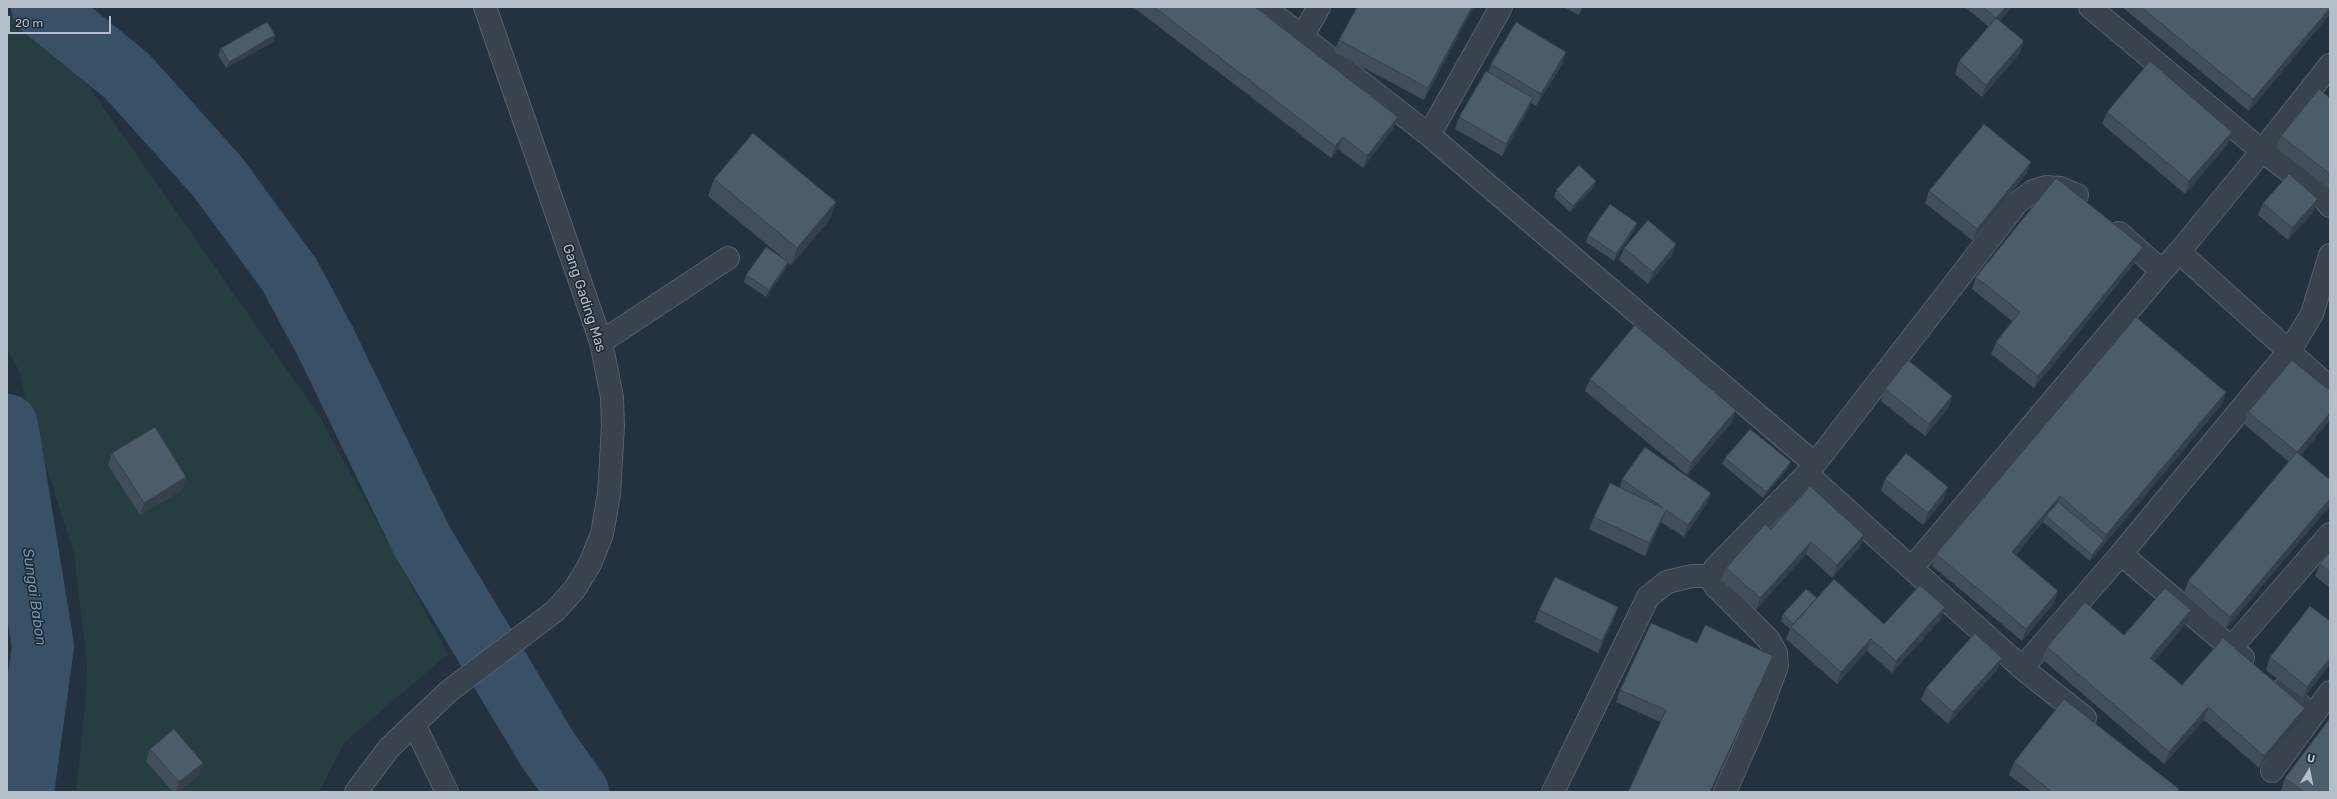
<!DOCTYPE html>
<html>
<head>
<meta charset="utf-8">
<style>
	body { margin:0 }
	#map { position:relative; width:2337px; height:799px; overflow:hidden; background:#24313e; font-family:Rubik,sans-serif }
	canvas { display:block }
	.frame { position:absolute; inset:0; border:8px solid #b4bec9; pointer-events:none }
	.north { position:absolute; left:2289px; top:751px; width:40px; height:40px; -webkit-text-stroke:3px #1d2833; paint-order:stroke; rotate:10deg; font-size:11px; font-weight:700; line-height:16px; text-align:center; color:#b4bec9 }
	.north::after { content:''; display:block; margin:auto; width:14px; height:18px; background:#b4bec9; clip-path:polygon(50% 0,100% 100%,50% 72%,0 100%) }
	.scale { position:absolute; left:8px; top:16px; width:103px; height:18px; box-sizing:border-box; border:2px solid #b4bec9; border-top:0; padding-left:5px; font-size:12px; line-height:14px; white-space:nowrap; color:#b4bec9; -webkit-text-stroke:3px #1d2833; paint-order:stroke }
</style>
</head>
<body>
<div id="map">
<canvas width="2337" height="799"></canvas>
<div class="frame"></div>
<div class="north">U</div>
<div class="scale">20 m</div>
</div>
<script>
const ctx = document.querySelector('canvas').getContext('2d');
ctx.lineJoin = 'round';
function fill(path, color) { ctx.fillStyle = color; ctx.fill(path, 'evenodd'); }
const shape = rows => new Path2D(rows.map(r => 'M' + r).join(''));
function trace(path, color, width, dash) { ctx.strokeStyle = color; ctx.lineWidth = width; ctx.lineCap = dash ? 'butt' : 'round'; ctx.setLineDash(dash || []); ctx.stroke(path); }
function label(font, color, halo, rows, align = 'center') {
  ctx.font = font + ' Rubik,sans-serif'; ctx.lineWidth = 3; ctx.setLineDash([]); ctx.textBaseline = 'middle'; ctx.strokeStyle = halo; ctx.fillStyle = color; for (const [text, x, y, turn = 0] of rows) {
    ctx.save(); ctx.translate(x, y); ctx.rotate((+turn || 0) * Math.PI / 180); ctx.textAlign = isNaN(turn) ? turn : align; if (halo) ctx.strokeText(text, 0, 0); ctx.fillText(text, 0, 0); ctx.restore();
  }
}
fill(shape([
	[7,12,76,68,320,417,448,654,345,742,319,792,76,792,86,695,87,664,74,554,26,402,19,371,7,349]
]), '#263e3f');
trace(shape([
	[42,7,127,76,217,176,289,274,325,341,422,541,548,750,578,792],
	[7,425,43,646,23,792]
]), '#395167', 62);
const minor = shape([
	[1264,7,1429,135,1501,7],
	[2090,7,2262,151,2330,65],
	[1302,37,1319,7],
	[1429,135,1815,464],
	[2119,233,2162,271,2179,252,2330,388],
	[2179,252,2262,151,2319,193,2330,206],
	[601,342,728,258],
	[1807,474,2017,203,2033,191,2046,187,2060,188,2077,195],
	[2121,554,2243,658],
	[1912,568,2162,271],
	[2231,648,2330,534],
	[2022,668,2121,554,2290,350,2312,314,2330,255],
	[2282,690,2312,715],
	[414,724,447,792],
	[2272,771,2330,692],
	[356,792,389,748,449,691,555,611,574,590,590,564,602,534,609,494,613,426,612,397,601,342,485,7],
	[1553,792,1648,597,1667,582,1692,576,1713,576],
	[1725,792,1758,717,1777,666,1776,653,1769,640,1716,587,1713,582,1715,568,1807,474,2022,668,2085,718]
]);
trace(minor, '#56616c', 24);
trace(minor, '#38434e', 22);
fill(shape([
	[1133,7,1255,7,1393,129,1363,168,1338,149,1331,158],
	[1357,7,1474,7,1424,100,1334,52,1339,40],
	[1564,7,1583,7,1579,15],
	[1965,7,2012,7,2000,21,2020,53,1982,97,1955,74,1959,61,1989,27],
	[2122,7,2330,7,2330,14,2249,111],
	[275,35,273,42,226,68,218,55,221,48],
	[1566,52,1562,65,1536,106,1531,103,1528,110,1502,156,1455,129,1459,117,1488,73,1491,64],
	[2330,98,2330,190,2277,148,2281,136],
	[2107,112,2228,144,2185,194,2102,124],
	[2031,162,2026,174,1973,241,1925,203,1929,191],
	[714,179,836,202,830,219,791,265,788,263,786,268,766,297,744,282,746,275,783,258,708,196],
	[1596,181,1594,187,1570,212,1554,197,1556,190],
	[2263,203,2314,211,2288,240,2258,215],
	[1637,223,1635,229,1614,261,1586,242,1588,235],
	[1676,244,1672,256,1648,284,1619,260,1624,248],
	[2138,259,2034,388,1991,354,1996,342,2012,321,1972,289,1976,277],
	[1590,379,1736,410,1732,422,1687,475,1585,391],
	[1885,389,1952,396,1948,408,1925,436,1881,401],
	[2330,391,2330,420,2301,455,2226,629,2184,593,2188,581,2289,462,2244,424,2248,412],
	[2226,392,2222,404,2090,561,2043,522,2016,555,2058,591,2054,603,2022,641,1932,566,1936,554],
	[112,453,186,477,182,490,140,515,108,465],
	[1725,458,1788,468,1763,498,1722,464],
	[1622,479,1711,493,1706,505,1684,537,1661,522,1645,556,1589,529,1594,517,1620,487],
	[1885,479,1944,499,1923,525,1881,491],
	[1771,529,1864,535,1860,547,1832,578,1806,554,1756,610,1721,580,1726,568],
	[2330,551,2330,588,2315,576,2320,564],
	[1817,598,1884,624,1941,619,1892,673,1867,651,1837,684,1786,639,1790,629,1781,621,1783,614],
	[1618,607,1614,619,1598,653,1535,622,1539,610],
	[2330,621,2330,664,2303,699,2266,670,2270,657],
	[2187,623,2154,661,2182,685,2305,708,2301,720,2259,768,2204,720,2164,764,2042,659,2047,647,2124,635],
	[1773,656,1768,668,1660,722,1616,702,1620,690],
	[2002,658,1997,670,1948,724,1921,700,1926,688],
	[150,749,199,775,178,792,173,792,146,761],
	[2014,762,2179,789,2178,792,2032,792,2009,775],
	[2285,778,2330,792,2283,792,2281,791]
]), '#424f5a');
fill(shape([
	[1472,7,1474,7,1424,100,1428,88],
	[1582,7,1583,7,1579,15],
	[2006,7,2012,7,1992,30,1996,18],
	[2330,8,2330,14,2249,111,2253,99],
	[275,35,273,42,226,68,229,62],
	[2024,41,2020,53,1982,97,1986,85],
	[1566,52,1562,65,1536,106,1541,94],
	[1533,98,1528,110,1502,156,1506,144],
	[1398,117,1393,129,1363,168,1367,156],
	[2232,132,2228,144,2185,194,2189,181],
	[1343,137,1338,149,1331,158,1335,146],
	[2031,162,2026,174,1973,241,1977,229],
	[1596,181,1594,187,1570,212,1573,206],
	[2318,199,2314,211,2288,240,2292,228],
	[836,202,830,219,791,265,797,248],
	[1637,223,1635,229,1614,261,1616,254],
	[1676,244,1672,256,1648,284,1653,272],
	[2143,247,2138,259,2034,388,2038,376],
	[788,262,786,268,766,297,769,290],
	[2226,392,2222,404,2090,561,2092,555,2104,540,2106,535],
	[1952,396,1948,408,1925,436,1929,424],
	[1736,410,1732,422,1687,475,1691,463],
	[2330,413,2330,420,2293,464,2297,452],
	[1791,462,1788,468,1763,498,1766,492],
	[186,477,182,490,140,515,144,503],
	[1948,487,1944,499,1923,525,1928,513],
	[1711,493,1706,505,1684,537,1688,525],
	[2060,496,2056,508,2046,516,2043,522,2008,564,2012,552],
	[2330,499,2330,506,2226,629,2230,617],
	[1666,510,1661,522,1645,556,1649,543],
	[1864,535,1860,547,1832,578,1837,565],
	[1811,542,1806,554,1756,610,1760,598],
	[2058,591,2054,603,2022,641,2026,629],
	[1618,607,1614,619,1598,653,1602,641],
	[1945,607,1941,619,1892,673,1896,661],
	[2191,610,2187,623,2146,670,2150,658],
	[1871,639,1867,651,1837,684,1841,672],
	[1773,656,1768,668,1711,792,1710,792],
	[2002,658,1997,670,1948,724,1953,712],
	[2330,658,2330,664,2303,699,2307,687],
	[2208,707,2204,720,2164,764,2169,752],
	[2305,708,2301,720,2259,768,2264,756],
	[203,763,199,775,178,792,176,792,179,782]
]), '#36404a');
const building = shape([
	[1154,7,1255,7,1398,117,1367,156,1343,137,1335,146,1154,7],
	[1357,7,1472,7,1428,88,1339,40,1357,7],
	[1983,7,2006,7,1996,18,1983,7],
	[2141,7,2330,7,2330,8,2253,99,2141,7],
	[1996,18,2024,41,1986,85,1959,61,1996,18],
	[267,22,275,35,229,62,221,48,267,22],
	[1516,22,1566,52,1541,94,1491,64,1516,22],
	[2150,61,2232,132,2189,181,2107,112,2150,61],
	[1486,71,1533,98,1506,144,1459,117,1486,71],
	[2319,89,2330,98,2330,174,2281,136,2319,89],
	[1984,124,2031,162,1977,229,1929,191,1984,124],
	[753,133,836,202,797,248,714,179,753,133],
	[1579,165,1596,181,1573,206,1556,190,1579,165],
	[2289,174,2318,199,2292,228,2263,203,2289,174],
	[2056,178,2143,247,2038,376,1996,342,2020,312,1976,277,2056,178],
	[1610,204,1637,223,1616,254,1588,235,1610,204],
	[1648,220,1676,244,1653,272,1624,248,1648,220],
	[766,247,788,262,769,290,746,275,766,247],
	[2136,317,2226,392,2106,535,2060,496,2012,552,2058,591,2026,629,1936,554,2136,317],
	[1635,325,1736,410,1691,463,1590,379,1635,325],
	[1908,360,1952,396,1929,424,1885,389,1908,360],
	[2292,360,2330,391,2330,413,2297,452,2248,412,2292,360],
	[155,427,186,477,144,503,112,453,155,427],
	[1750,429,1791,462,1766,492,1725,458,1750,429],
	[1645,447,1711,493,1688,525,1666,510,1649,543,1594,517,1610,483,1663,508,1622,479,1645,447],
	[2297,452,2330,480,2330,499,2230,617,2188,581,2297,452],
	[1906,453,1948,487,1928,513,1885,479,1906,453],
	[1810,486,1864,535,1837,565,1811,542,1760,598,1726,568,1765,524,1771,529,1810,486],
	[2058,502,2104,540,2092,555,2046,516,2058,502],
	[2330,551,2330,572,2320,564,2330,551],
	[1555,577,1618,607,1602,641,1539,610,1555,577],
	[1834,579,1884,624,1920,585,1945,607,1896,661,1871,639,1841,672,1791,627,1834,579],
	[2165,588,2191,610,2150,658,2182,685,2223,638,2305,708,2264,756,2208,707,2169,752,2047,647,2085,602,2124,635,2165,588],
	[1806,589,1817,598,1793,624,1783,614,1806,589],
	[2310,606,2330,621,2330,658,2307,687,2270,657,2310,606],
	[1651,623,1697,643,1705,625,1773,656,1710,792,1628,792,1666,710,1620,690,1651,623],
	[1975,633,2002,658,1953,712,1926,688,1975,633],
	[2064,699,2179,789,2177,792,2052,792,2014,762,2064,699],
	[2330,718,2330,792,2304,792,2285,778,2330,718],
	[174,729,203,763,179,782,150,749,174,729]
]);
fill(building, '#4d5c69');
trace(building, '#36404a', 1);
label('14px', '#b4bec9', '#1d2833', [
	["Gang Gading Mas",584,298,72]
]);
label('italic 15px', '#7492ac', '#1d2833', [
	["Sungai Babon",34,597,82]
]);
</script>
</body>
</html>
